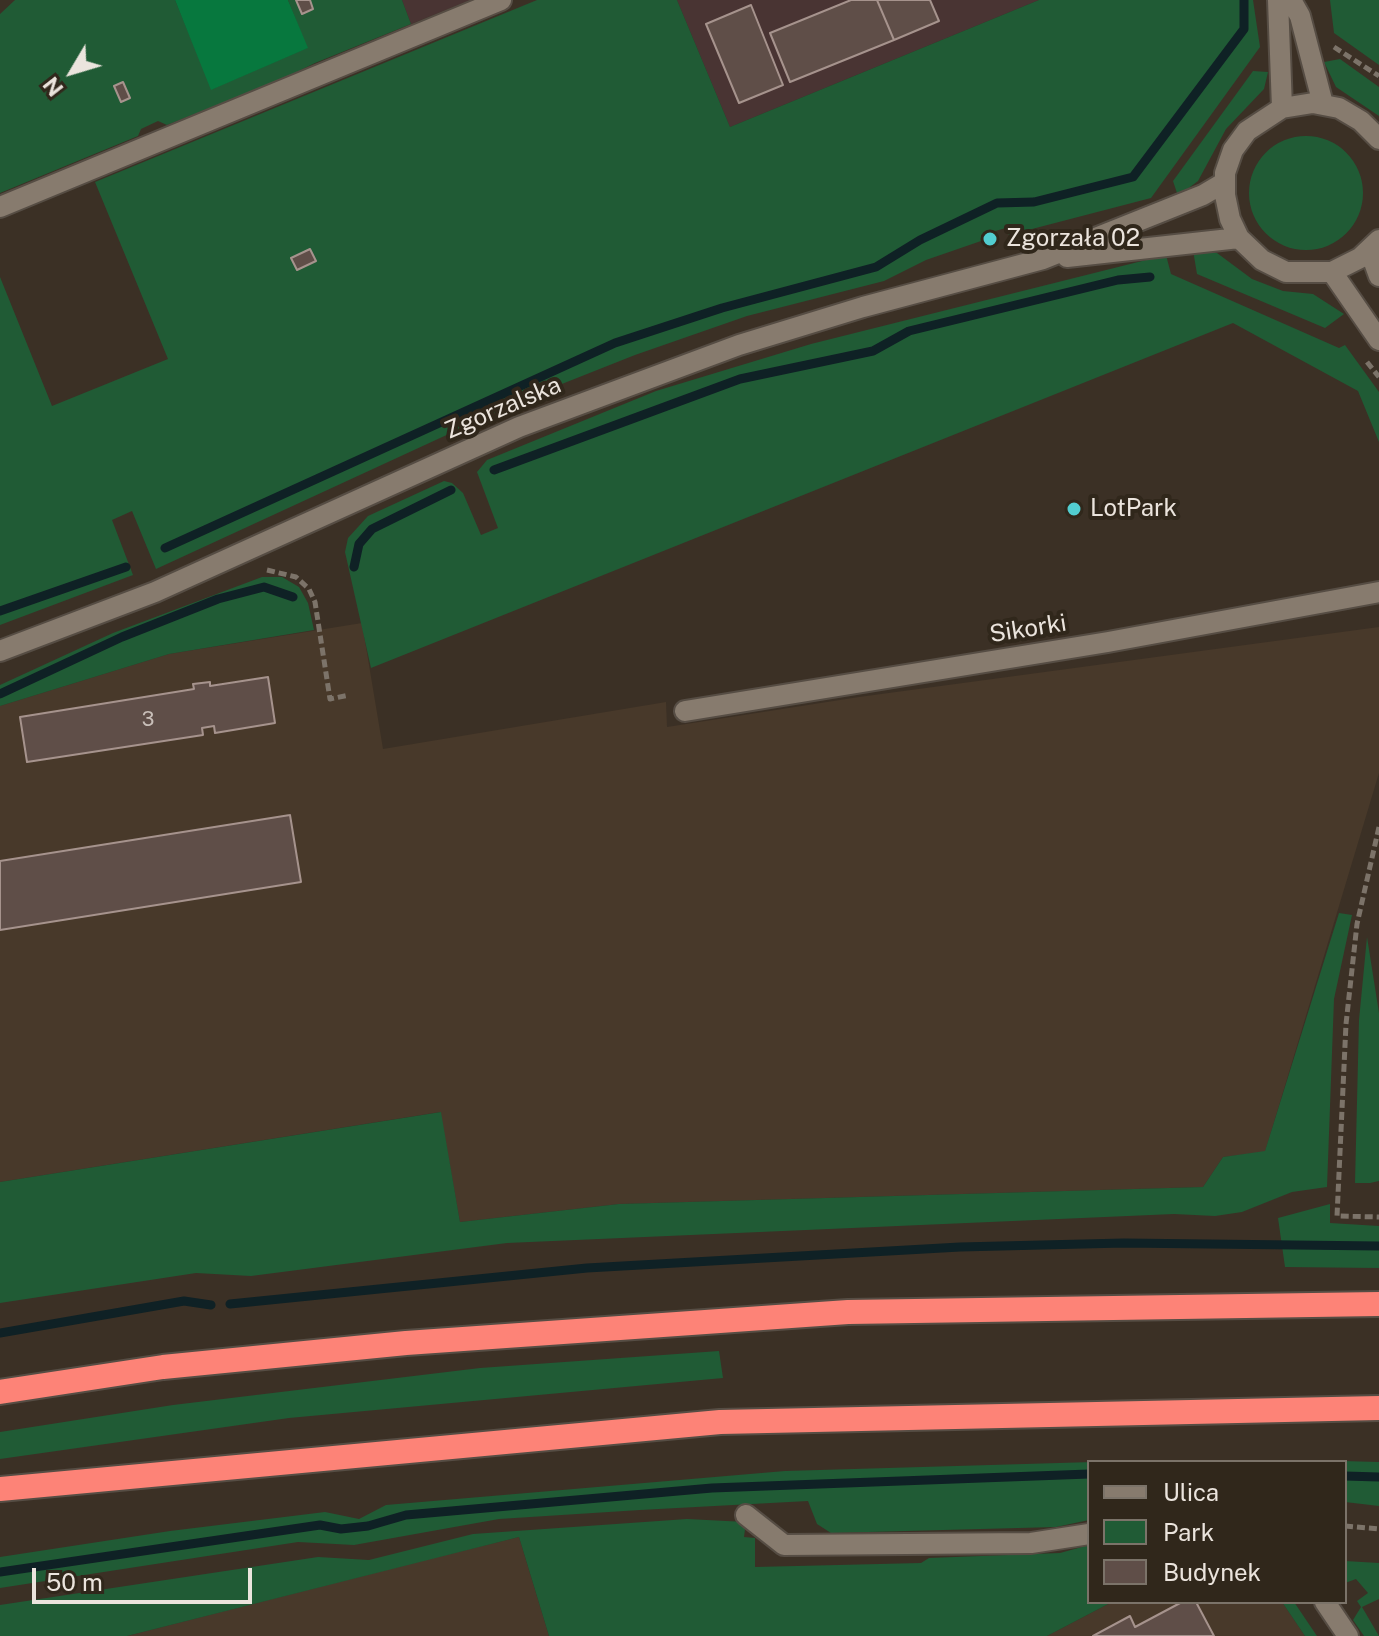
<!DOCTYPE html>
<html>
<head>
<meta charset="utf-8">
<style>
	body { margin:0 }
	#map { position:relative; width:1379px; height:1636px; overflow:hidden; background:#3b3025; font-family:"Public Sans",sans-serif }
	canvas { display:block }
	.legend { position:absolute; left:1087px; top:1460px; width:260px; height:144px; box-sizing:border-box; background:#30271b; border:2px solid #7b7369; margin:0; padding:10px 14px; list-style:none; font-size:24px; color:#ebe4dd }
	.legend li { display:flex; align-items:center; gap:16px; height:40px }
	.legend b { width:40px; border:2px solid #7b7369 }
	.north { position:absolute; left:32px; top:32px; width:80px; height:80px; -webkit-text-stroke:6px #30271b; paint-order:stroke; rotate:232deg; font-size:22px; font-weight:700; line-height:32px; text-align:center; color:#ebe4dd }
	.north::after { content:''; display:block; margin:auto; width:28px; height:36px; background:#ebe4dd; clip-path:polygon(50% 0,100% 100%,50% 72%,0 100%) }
	.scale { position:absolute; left:32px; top:1568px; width:220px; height:36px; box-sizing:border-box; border:4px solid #ebe4dd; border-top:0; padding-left:10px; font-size:24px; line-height:28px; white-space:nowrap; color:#ebe4dd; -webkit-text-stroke:6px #30271b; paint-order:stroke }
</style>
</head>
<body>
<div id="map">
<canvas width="1379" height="1636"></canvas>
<ul class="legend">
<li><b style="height:10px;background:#877b6e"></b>Ulica</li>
<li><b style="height:22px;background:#205b35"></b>Park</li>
<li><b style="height:22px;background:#5f4e48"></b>Budynek</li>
</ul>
<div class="north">N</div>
<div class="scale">50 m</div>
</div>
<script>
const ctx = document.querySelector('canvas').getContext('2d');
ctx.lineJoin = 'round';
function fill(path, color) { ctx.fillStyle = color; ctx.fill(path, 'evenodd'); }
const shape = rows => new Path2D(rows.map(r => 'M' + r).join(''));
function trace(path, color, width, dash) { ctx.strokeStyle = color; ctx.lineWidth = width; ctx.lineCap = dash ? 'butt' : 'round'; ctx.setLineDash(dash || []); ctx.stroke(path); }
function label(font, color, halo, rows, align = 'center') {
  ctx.font = font + ' "Public Sans",sans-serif'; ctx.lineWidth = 8; ctx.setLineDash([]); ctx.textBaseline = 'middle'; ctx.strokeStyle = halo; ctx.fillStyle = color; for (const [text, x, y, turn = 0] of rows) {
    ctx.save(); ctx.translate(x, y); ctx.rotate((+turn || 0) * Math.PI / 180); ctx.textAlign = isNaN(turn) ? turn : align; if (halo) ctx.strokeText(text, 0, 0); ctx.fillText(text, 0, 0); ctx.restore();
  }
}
fill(shape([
	[402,0,470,0,411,24],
	[677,0,1039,0,730,127]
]), '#493433');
fill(shape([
	[362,623,383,749,666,702,667,727,859,697,1379,627,1379,773,1265,1152,1223,1157,1203,1187,619,1204,460,1222,440,1112,0,1182,0,706,169,654],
	[519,1537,549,1636,127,1636,433,1558],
	[1112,1602,1282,1602,1305,1636,1047,1636]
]), '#48392a');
fill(shape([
	[15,0,175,0,212,89,307,48,288,0,402,0,411,24,315,63,220,110,217,105,167,125,158,121,141,129,138,136,0,193,0,14],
	[537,0,677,0,730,127,1039,0,1253,0,1260,47,1151,198,1009,235,1006,228,981,235,981,241,926,260,884,281,747,316,635,355,529,397,156,569,132,511,112,520,133,575,0,625,0,277,52,406,168,359,95,182],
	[1330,0,1379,0,1379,65,1334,33],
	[1340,59,1379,87,1379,116,1336,87,1324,62],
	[1253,71,1268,72,1264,89,1226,129,1198,181,1178,196,1173,181],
	'1249 193a57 57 0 1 1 114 0a57 57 0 1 1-114 0Z',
	[1193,250,1217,253,1252,279,1283,291,1313,294,1344,314,1325,328,1197,274],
	[1166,255,1171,274,1339,348,1345,345,1379,392,1379,442,1358,391,1233,323,371,668,345,552,348,538,368,516,444,481,452,483,463,493,481,535,498,528,477,472,487,460,656,391,811,344],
	[262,577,282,577,299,587,308,603,314,630,169,654,0,706,0,685,113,633],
	[1339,913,1352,915,1334,999,1327,1187,1292,1192,1242,1212,1215,1216,1174,1214,507,1243,251,1276,196,1273,0,1303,0,1182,441,1112,460,1222,619,1204,1203,1187,1223,1157,1265,1151],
	[1367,937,1379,1013,1379,1181,1370,1183,1355,1183,1359,1020],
	[1330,1204,1330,1223,1379,1226,1379,1268,1285,1267,1278,1218],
	[719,1351,723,1378,289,1418,0,1459,0,1432,173,1405,480,1368],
	[1305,1460,1379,1462,1379,1506,1345,1502,1345,1462,1089,1462,1089,1520,1056,1527,831,1533,817,1524,808,1501,640,1510,499,1519,354,1545,298,1542,0,1588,0,1557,170,1531,325,1512,359,1519,386,1505,785,1471,1093,1462],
	[687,1519,746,1522,744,1537,755,1538,755,1567,921,1563,929,1558,1060,1553,1089,1545,1089,1602,1112,1602,1047,1636,549,1636,519,1537,127,1636,0,1636,0,1605,318,1557,369,1560,473,1534],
	[1345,1561,1379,1563,1379,1599,1362,1607,1379,1636,1364,1636,1353,1620,1361,1607,1357,1601,1368,1593,1356,1579,1345,1583],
	[1282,1602,1294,1602,1317,1636,1305,1636]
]), '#205b35');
fill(shape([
	[175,0,288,0,308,48,211,90]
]), '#07783e');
trace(shape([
	[494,470,740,379,873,351,909,331,1118,280,1150,277],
	[165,548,615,343,722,308,876,267,920,240,997,203,1034,202,1133,177,1244,29,1244,0],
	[354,567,359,544,372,529,451,490],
	[0,611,126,567],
	[0,694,122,637,218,599,264,587,293,597],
	[230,1304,587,1268,960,1247,1124,1243,1379,1246],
	[0,1333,184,1301,211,1305],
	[1345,1476,1379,1477],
	[0,1572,320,1525,341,1529,368,1526,406,1515,712,1488,1089,1474]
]), '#0f2125', 9);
const building = shape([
	[296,0,310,0,313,9,302,14,296,0],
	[851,0,877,0,894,40,790,82,770,33,851,0],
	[877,0,930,0,939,21,894,40,877,0],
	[751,5,783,85,739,103,706,24,751,5],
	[123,82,130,98,121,102,114,86,123,82],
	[310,249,316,261,297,270,291,258,310,249],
	[268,677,275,723,215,733,214,726,202,728,203,735,27,762,20,717,194,689,193,684,210,682,210,686,268,677],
	[290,815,301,882,0,930,0,861,290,815],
	[1182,1602,1196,1602,1214,1636,1093,1636,1130,1616,1135,1627,1182,1602]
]);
fill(building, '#5f4e48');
trace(building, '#a6938d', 2);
const minor = shape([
	[1278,0,1282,108],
	[1291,0,1300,16,1323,104],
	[1379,139,1361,121,1339,108,1313,103,1282,108,1247,131,1233,150,1225,173,1225,195,1230,219,1239,238,1262,260,1286,272,1332,272,1360,258,1379,240],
	[0,207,501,0],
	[1370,251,1379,276],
	[1067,257,1239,238],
	[1332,272,1379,340],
	[0,651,155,592,519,427,739,345,863,307,1043,259,1203,195,1225,182],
	[685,711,1108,642,1379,592],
	[746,1515,784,1545,1031,1543,1089,1534],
	[1325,1602,1348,1636]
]);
const highway = shape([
	[0,1392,163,1367,406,1343,848,1312,1379,1304],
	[0,1489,720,1422,1379,1408]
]);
trace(minor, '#564d44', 24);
trace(highway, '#564d44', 28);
trace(shape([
	[1334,47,1379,76],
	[1367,362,1379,377],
	[267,570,296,577,309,589,315,602,330,699,349,695],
	[1379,827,1357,924,1346,1024,1337,1216,1379,1217],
	[1345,1526,1379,1529]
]), '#7c7369', 5, [8, 4]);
trace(minor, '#877b6e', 20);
trace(highway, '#fd8377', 24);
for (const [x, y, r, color] of [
	[990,239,8,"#52cdd0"],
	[1074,509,8,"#52cdd0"]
]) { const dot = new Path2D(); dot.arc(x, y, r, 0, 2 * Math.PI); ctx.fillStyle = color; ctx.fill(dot); trace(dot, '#30271b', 3); }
label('20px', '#c8beb8', null, [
	["3",148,720]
]);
label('24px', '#ebe4dd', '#30271b', [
	["Zgorzała 02",1006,239],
	["LotPark",1090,509]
], 'left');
label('24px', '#ebe4dd', '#30271b', [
	["Zgorzalska",503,408,-23],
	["Sikorki",1028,629,-9]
]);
</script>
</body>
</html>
